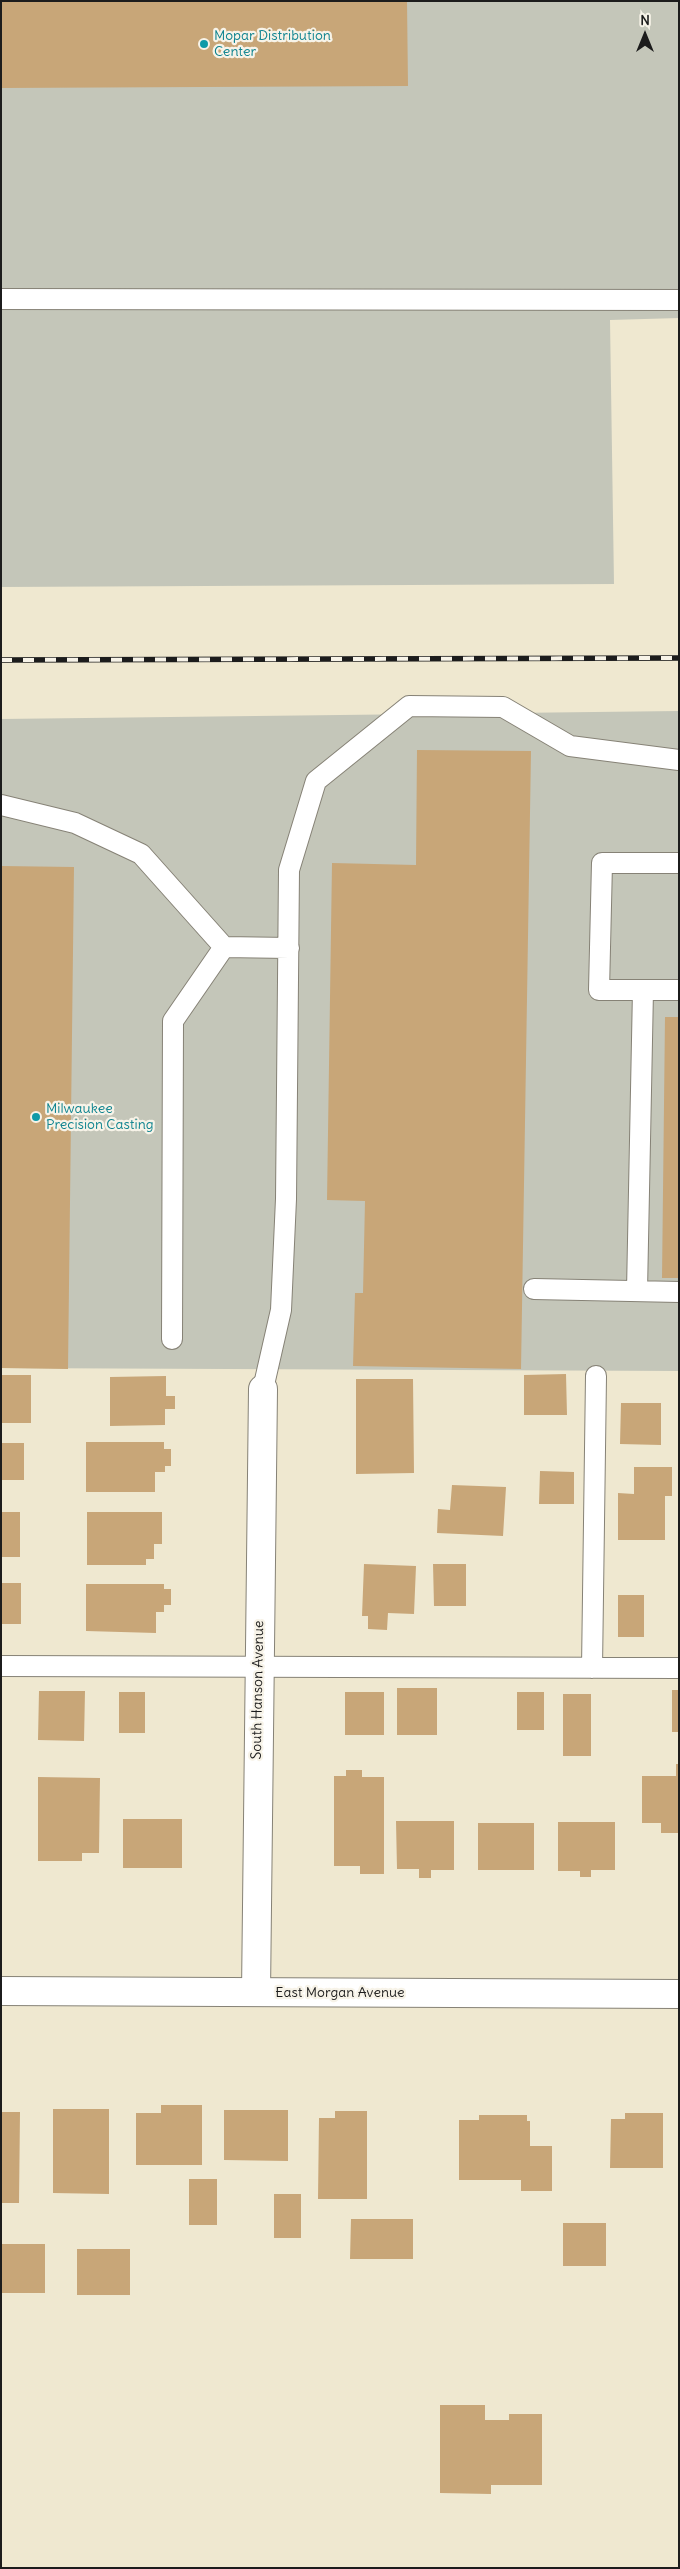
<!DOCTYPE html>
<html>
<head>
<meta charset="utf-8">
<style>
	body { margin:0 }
	#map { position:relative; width:680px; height:2569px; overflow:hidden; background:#efe8d0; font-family:Delius,sans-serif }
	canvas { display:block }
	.frame { position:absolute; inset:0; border:2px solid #1c1c1c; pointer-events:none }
	.north { position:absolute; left:620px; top:10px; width:50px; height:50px; -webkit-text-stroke:4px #f7f3e8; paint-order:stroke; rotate:0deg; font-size:14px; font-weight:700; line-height:20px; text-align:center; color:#1c1c1c }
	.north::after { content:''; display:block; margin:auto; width:18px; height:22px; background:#1c1c1c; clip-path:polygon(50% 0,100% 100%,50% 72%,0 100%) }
</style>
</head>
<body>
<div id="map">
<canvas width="680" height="2569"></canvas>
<div class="frame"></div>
<div class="north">N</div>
</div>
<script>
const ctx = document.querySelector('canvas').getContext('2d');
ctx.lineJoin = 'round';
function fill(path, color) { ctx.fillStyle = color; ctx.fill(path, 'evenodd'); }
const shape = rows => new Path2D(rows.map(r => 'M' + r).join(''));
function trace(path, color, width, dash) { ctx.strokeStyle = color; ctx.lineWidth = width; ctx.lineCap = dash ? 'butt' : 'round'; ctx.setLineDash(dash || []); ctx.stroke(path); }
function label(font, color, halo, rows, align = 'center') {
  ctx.font = font + ' Delius,sans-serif'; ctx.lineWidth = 4.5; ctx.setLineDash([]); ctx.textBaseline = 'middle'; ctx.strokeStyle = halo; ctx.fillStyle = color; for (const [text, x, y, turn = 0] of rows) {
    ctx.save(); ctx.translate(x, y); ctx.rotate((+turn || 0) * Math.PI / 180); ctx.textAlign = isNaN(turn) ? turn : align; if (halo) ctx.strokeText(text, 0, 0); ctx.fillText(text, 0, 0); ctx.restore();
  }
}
fill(shape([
	[1,1,679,1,679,318,610,320,614,584,1,587],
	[679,711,679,1371,1,1368,1,719]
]), '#c4c6b9');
fill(shape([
	[1,1,407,1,408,86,1,88],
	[417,750,531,751,521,1369,353,1366,355,1293,363,1293,365,1201,327,1200,332,863,416,865],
	[1,866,74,867,68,1369,1,1368],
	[665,1017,679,1017,679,1278,662,1278],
	[566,1374,567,1415,524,1415,524,1375],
	[1,1375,31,1375,31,1423,1,1423],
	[166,1376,166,1396,175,1396,175,1409,165,1409,165,1425,110,1426,110,1377],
	[356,1379,413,1379,414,1473,356,1474],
	[621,1403,661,1403,661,1445,620,1444],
	[86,1442,164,1442,164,1449,171,1449,171,1466,165,1466,165,1472,155,1472,155,1492,86,1492],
	[1,1443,24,1443,24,1480,1,1480],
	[634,1467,672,1467,672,1496,665,1496,665,1540,618,1540,618,1493,634,1494],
	[540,1471,574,1472,574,1504,539,1504],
	[452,1485,506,1487,503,1536,437,1533,438,1509,450,1510],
	[1,1512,20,1512,20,1557,1,1557],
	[87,1512,162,1512,162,1544,154,1544,154,1559,146,1559,146,1565,87,1565],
	[364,1564,416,1566,414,1614,388,1613,387,1630,368,1629,368,1616,362,1616],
	[433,1564,466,1564,466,1606,434,1606],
	[1,1583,21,1583,21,1624,1,1624],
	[86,1584,164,1584,164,1589,171,1589,171,1605,164,1605,164,1612,156,1612,156,1633,86,1631],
	[618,1595,644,1595,644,1637,618,1637],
	[397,1688,437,1688,437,1735,397,1735],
	[672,1690,679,1690,679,1732,672,1732],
	[39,1691,85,1691,84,1741,38,1740],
	[119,1692,145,1692,145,1733,119,1733],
	[345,1692,384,1692,384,1735,345,1735],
	[517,1692,544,1692,544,1730,517,1730],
	[563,1694,591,1694,591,1756,563,1756],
	[676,1764,679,1764,678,1833,661,1833,661,1823,642,1823,642,1776,676,1776],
	[346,1770,362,1770,362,1777,384,1777,384,1874,360,1874,360,1866,334,1866,334,1776,346,1776],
	[38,1777,100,1778,99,1853,82,1853,82,1861,38,1861],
	[123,1819,182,1819,182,1868,123,1868],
	[396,1821,454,1821,454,1870,431,1870,431,1878,419,1878,419,1869,397,1869],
	[558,1822,615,1822,615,1870,591,1870,591,1877,580,1877,580,1871,558,1871],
	[478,1823,534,1823,534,1870,478,1870],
	[161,2105,202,2105,202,2165,136,2165,136,2113,161,2113],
	[53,2109,109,2109,109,2194,53,2193],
	[224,2110,288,2110,288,2161,224,2160],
	[335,2111,367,2111,367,2199,318,2199,319,2118,335,2118],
	[1,2112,20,2112,19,2203,1,2203],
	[625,2113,663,2113,663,2168,610,2168,611,2119,625,2119],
	[479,2115,527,2115,527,2121,530,2121,530,2146,552,2146,552,2191,521,2191,521,2180,459,2180,459,2120,479,2120],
	[189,2179,217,2179,217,2225,189,2225],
	[274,2194,301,2194,301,2238,274,2238],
	[351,2219,413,2219,413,2259,350,2259],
	[563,2223,606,2223,606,2266,563,2266],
	[1,2244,45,2244,45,2293,1,2293],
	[77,2249,130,2249,130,2295,77,2295],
	[440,2405,485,2405,485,2420,509,2420,509,2414,542,2414,542,2485,491,2485,491,2494,440,2493]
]), '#c8a678');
const lane = shape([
	[1,299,679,300],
	[1,805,75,823,141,854,224,947,289,948],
	[679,863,602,863,599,990,679,990],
	[534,1289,679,1292],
	[637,1291,643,990],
	[172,1339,173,1021,224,947],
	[263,1389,281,1310,286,1199,289,870,316,781,409,706,503,707,570,746,679,760],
	[1,1666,679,1668],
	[592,1668,596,1376]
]);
const street = shape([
	[1,1991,679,1994],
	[256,1992,263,1389]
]);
trace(lane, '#868276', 22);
trace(street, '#868276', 30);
trace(lane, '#fff', 20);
trace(street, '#fff', 28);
const rail = shape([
	[1,660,679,658]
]);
trace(rail, '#1c1c1c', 5.5);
trace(rail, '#f7f3e8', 4, [11]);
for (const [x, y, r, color] of [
	[204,44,5,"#0f9aa8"],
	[36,1117,5,"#0f9aa8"]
]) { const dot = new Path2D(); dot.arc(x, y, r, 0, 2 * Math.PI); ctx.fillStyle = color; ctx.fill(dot); trace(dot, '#f7f3e8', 2); }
label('14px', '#0d838f', '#f7f3e8', [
	["Mopar Distribution",214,36],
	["Center",214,52],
	["Milwaukee",46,1109],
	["Precision Casting",46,1125]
], 'left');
label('14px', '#1c1c1c', '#f7f3e8', [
	["South Hanson Avenue",258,1690,-89],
	["East Morgan Avenue",340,1993]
]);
</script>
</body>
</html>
